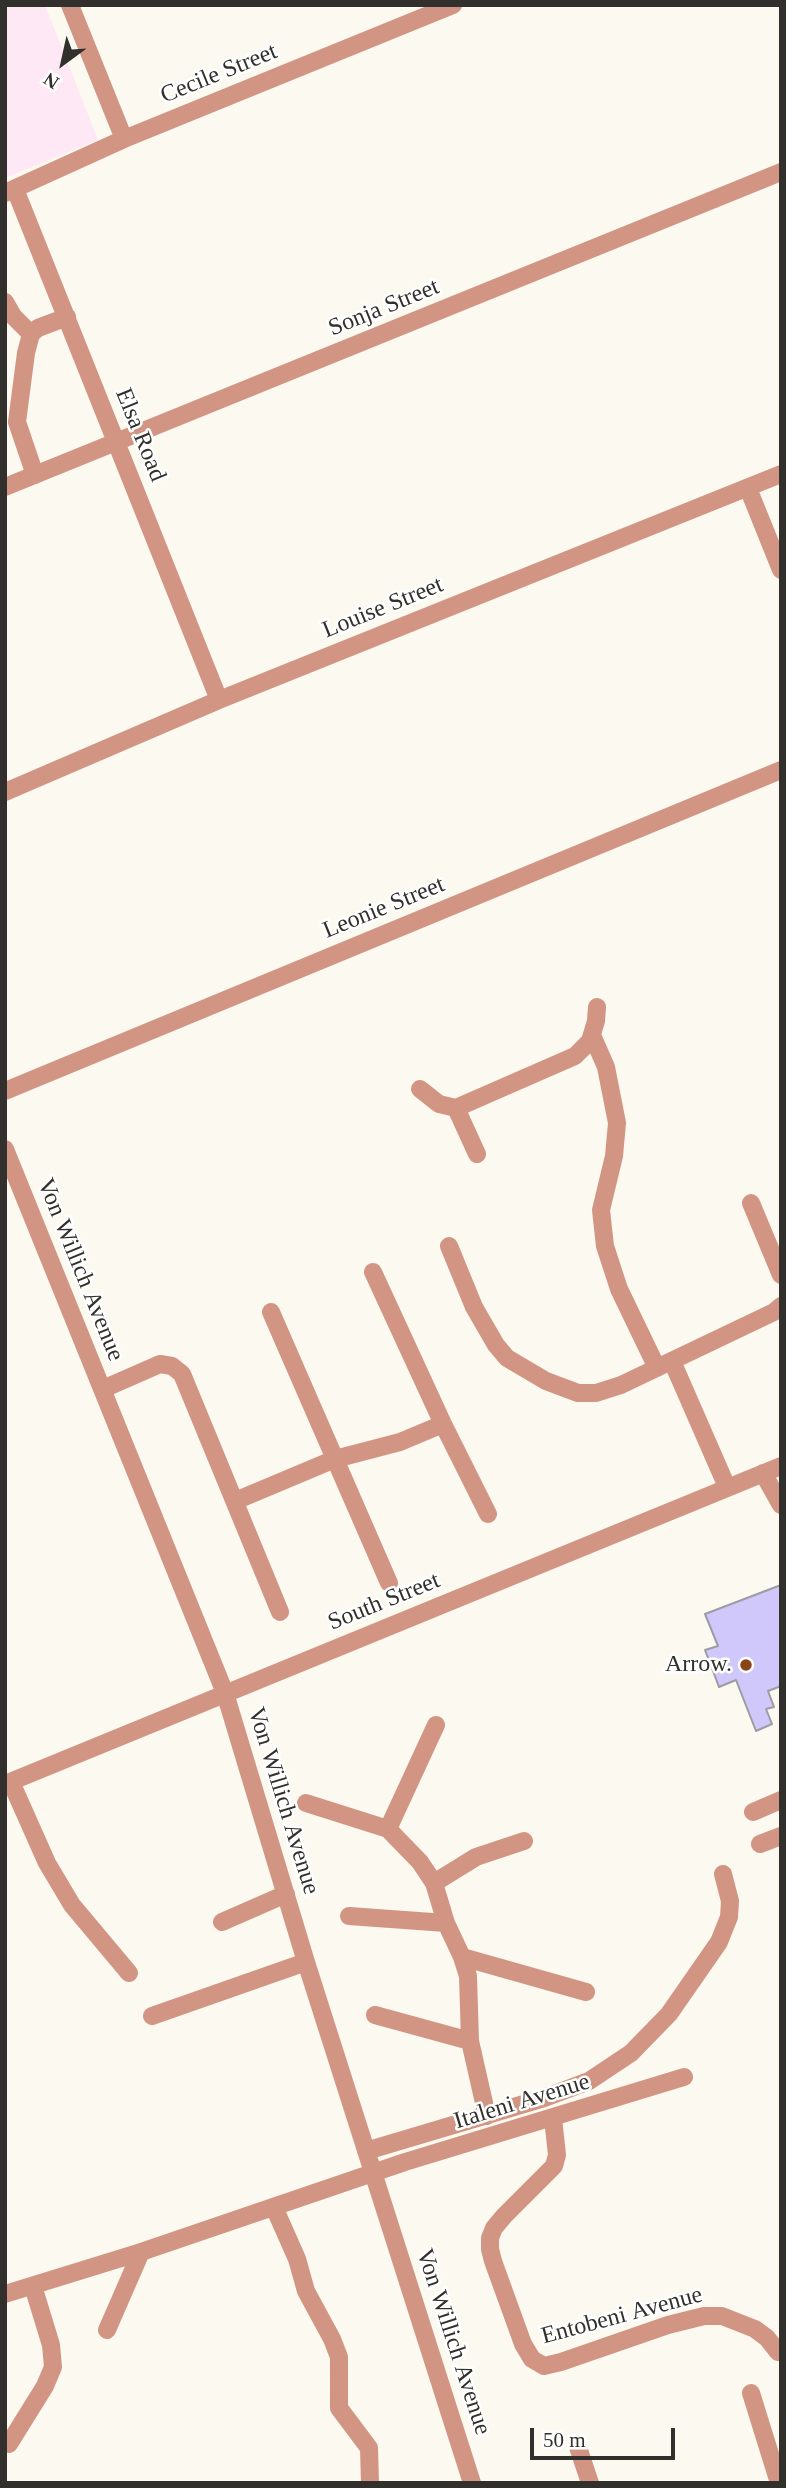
<!DOCTYPE html>
<html>
<head>
<meta charset="utf-8">
<style>
	body { margin:0 }
	#map { position:relative; width:786px; height:2488px; overflow:hidden; background:#fbf9f0; font-family:Georgia,serif }
	canvas { display:block }
	.frame { position:absolute; inset:0; border:7px solid #31302c; pointer-events:none }
	.north { position:absolute; left:28px; top:28px; width:70px; height:70px; -webkit-text-stroke:5px #fff; paint-order:stroke; rotate:213deg; font-size:19px; font-weight:700; line-height:28px; text-align:center; color:#31302c }
	.north::after { content:''; display:block; margin:auto; width:24px; height:32px; background:#31302c; clip-path:polygon(50% 0,100% 100%,50% 72%,0 100%) }
	.scale { position:absolute; left:530px; top:2428px; width:145px; height:32px; box-sizing:border-box; border:4px solid #31302c; border-top:0; padding-left:9px; font-size:21px; line-height:24px; white-space:nowrap; color:#31302c; -webkit-text-stroke:5px #fff; paint-order:stroke }
</style>
</head>
<body>
<div id="map">
<canvas width="786" height="2488"></canvas>
<div class="frame"></div>
<div class="north">N</div>
<div class="scale">50 m</div>
</div>
<script>
const ctx = document.querySelector('canvas').getContext('2d');
ctx.lineJoin = 'round';
function fill(path, color) { ctx.fillStyle = color; ctx.fill(path, 'evenodd'); }
const shape = rows => new Path2D(rows.map(r => 'M' + r).join(''));
function trace(path, color, width, dash) { ctx.strokeStyle = color; ctx.lineWidth = width; ctx.lineCap = dash ? 'butt' : 'round'; ctx.setLineDash(dash || []); ctx.stroke(path); }
function label(font, color, halo, rows, align = 'center') {
  ctx.font = font + ' Georgia,serif'; ctx.lineWidth = 5; ctx.setLineDash([]); ctx.textBaseline = 'middle'; ctx.strokeStyle = halo; ctx.fillStyle = color; for (const [text, x, y, turn = 0] of rows) {
    ctx.save(); ctx.translate(x, y); ctx.rotate((+turn || 0) * Math.PI / 180); ctx.textAlign = isNaN(turn) ? turn : align; if (halo) ctx.strokeText(text, 0, 0); ctx.fillText(text, 0, 0); ctx.restore();
  }
}
fill(shape([
	[5,5,45,5,98,140,5,178]
]), '#fee8f5');
const building = shape([
	[781,1585,781,1686,768,1691,774,1707,766,1709,772,1724,756,1731,736,1680,719,1687,705,1650,718,1646,705,1614,781,1585]
]);
fill(building, '#d0c7fa');
trace(building, '#9d9ca5', 2);
trace(shape([
	[70,5,124,139],
	[15,189,219,700],
	[5,193,124,139,453,5],
	[5,302,13,316,31,334],
	[35,475,17,422,26,353,31,334,38,328,67,317],
	[5,487,781,172],
	[748,488,781,570],
	[5,792,219,700,781,474],
	[592,1035,606,1067,617,1123,614,1156,601,1210,605,1246,619,1289,657,1368],
	[420,1089,439,1104,456,1108,575,1056,590,1041,596,1021,597,1007],
	[5,1091,781,770],
	[456,1108,477,1154],
	[5,1149,225,1693,306,1962,472,2483],
	[751,1203,781,1275],
	[449,1246,474,1307,496,1345,507,1358,546,1381,578,1393,596,1393,621,1385,774,1312,781,1306],
	[373,1272,443,1424,488,1514],
	[271,1312,389,1583],
	[672,1361,727,1487],
	[103,1389,160,1364,172,1366,182,1374,280,1612],
	[763,1473,781,1505],
	[235,1501,335,1459,400,1442,443,1424],
	[436,1725,388,1829,420,1862,434,1883,446,1923,462,1957,468,1976,470,2041,487,2116],
	[11,1782,47,1863,72,1905,129,1973],
	[5,1784,781,1466],
	[306,1803,388,1829],
	[753,1812,781,1800],
	[760,1844,781,1836],
	[434,1883,476,1857,524,1841],
	[349,1916,446,1923],
	[222,1922,286,1894],
	[462,1957,586,1992],
	[375,2015,470,2041],
	[152,2016,306,1962],
	[553,2118,557,2155,554,2166,504,2216,494,2228,490,2238,490,2249,493,2261,523,2344,532,2359,544,2366,561,2362,668,2325,704,2316,722,2316,755,2329,767,2338,778,2352],
	[366,2151,544,2098,589,2081,631,2053,669,2014,719,1942,729,1917,730,1901,723,1874],
	[274,2207,297,2259,306,2291,332,2339,339,2357,339,2408,369,2448,370,2483],
	[5,2294,141,2252,405,2162,684,2077],
	[107,2330,141,2252],
	[751,2393,779,2483],
	[9,2444,45,2386,53,2367,51,2345,33,2286],
	[578,2447,590,2483]
]), '#d39583', 18);
for (const [x, y, r, color] of [
	[746,1665,7,"#894518"]
]) { const dot = new Path2D(); dot.arc(x, y, r, 0, 2 * Math.PI); ctx.fillStyle = color; ctx.fill(dot); trace(dot, '#fff', 2.5); }
label('24px', '#31302c', '#fff', [
	["Cecile Street",219,74,-22],
	["Sonja Street",384,308,-22],
	["Elsa Road",140,435,68],
	["Louise Street",383,608,-22],
	["Leonie Street",384,908,-22],
	["Von Willich Avenue",80,1270,68],
	["South Street",384,1602,-22],
	["Von Willich Avenue",283,1801,73],
	["Italeni Avenue",522,2102,-17],
	["Entobeni Avenue",622,2316,-15],
	["Von Willich Avenue",453,2342,72]
]);
label('24px', '#31302c', '#fff', [
	["Arrow.",732,1665]
], 'right');
</script>
</body>
</html>
